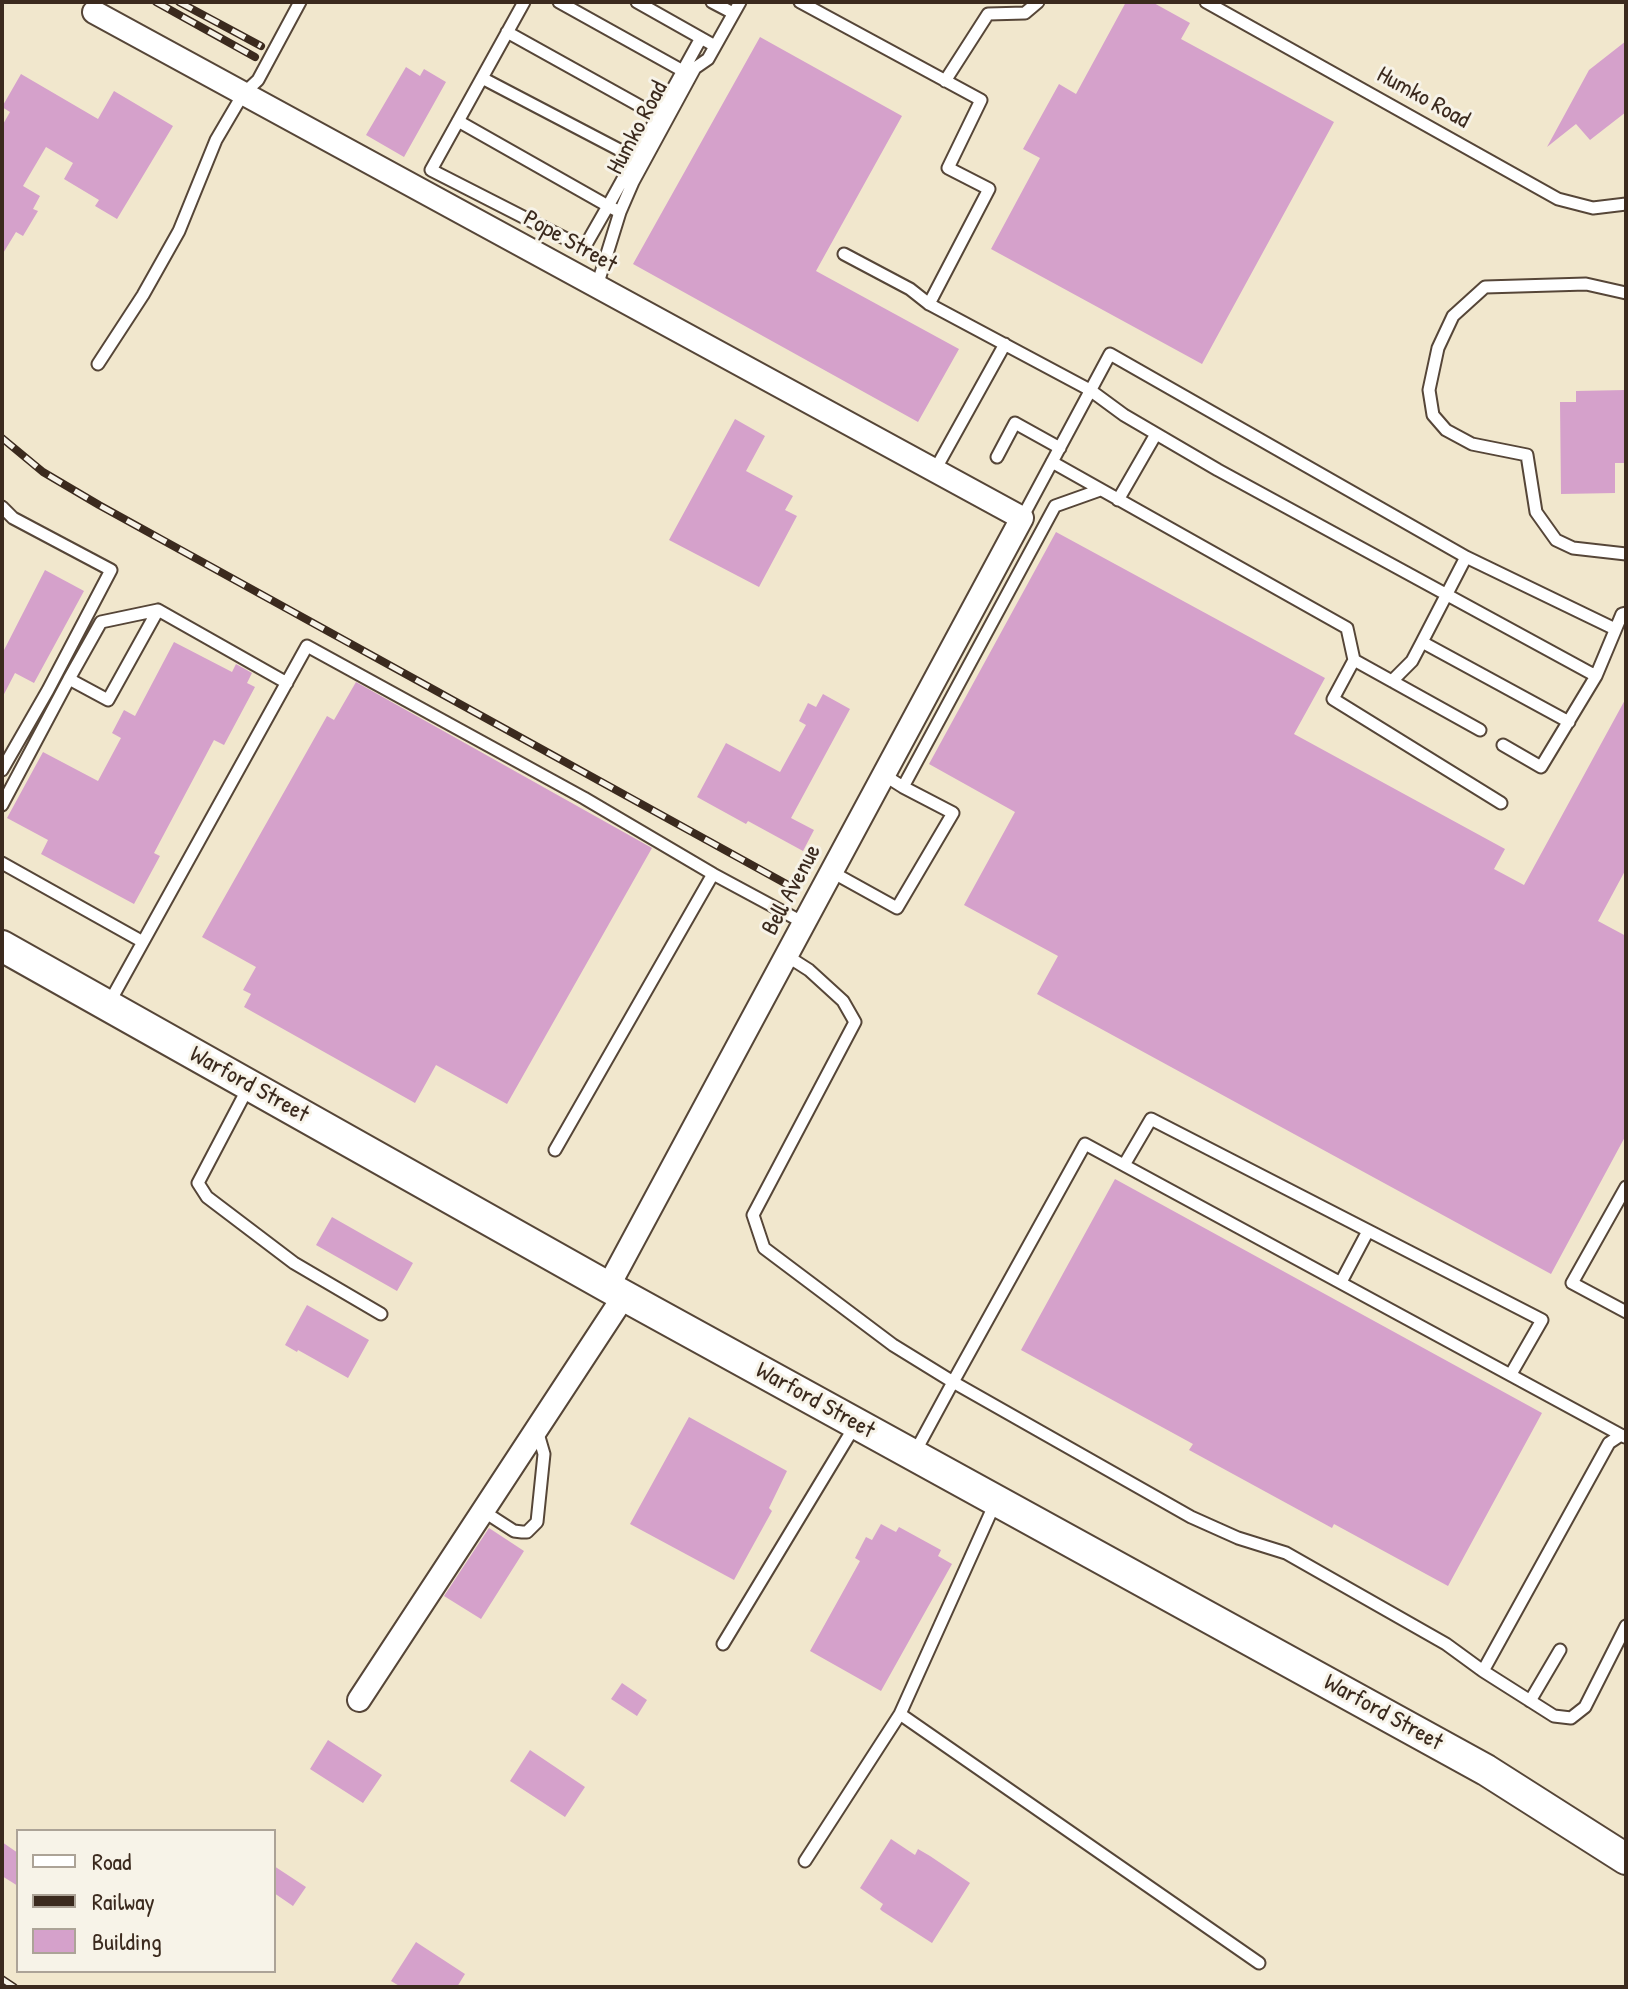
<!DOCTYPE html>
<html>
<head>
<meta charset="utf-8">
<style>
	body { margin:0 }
	#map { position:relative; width:1628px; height:1989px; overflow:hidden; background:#f1e7cd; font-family:"Patrick Hand",sans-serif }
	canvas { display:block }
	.frame { position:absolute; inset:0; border:4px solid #3b2a1e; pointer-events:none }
	.legend { position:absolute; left:16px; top:1829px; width:260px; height:144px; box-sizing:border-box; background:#f7f3e8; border:2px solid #aca397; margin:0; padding:10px 14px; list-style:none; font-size:24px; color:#3b2a1e }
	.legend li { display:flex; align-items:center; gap:16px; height:40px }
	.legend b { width:40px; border:2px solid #aca397 }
</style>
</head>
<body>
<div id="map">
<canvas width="1628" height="1989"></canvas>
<div class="frame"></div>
<ul class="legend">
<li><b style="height:10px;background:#fff"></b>Road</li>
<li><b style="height:10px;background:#3b2a1e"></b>Railway</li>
<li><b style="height:22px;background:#d5a1cb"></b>Building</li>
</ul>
</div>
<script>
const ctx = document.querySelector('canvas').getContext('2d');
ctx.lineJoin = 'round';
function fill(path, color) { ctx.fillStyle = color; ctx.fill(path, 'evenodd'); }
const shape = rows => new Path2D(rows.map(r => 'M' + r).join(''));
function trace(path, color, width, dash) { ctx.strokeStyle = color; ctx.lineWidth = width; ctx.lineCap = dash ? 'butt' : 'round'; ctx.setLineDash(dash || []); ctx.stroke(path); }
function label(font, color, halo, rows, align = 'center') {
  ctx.font = font + ' "Patrick Hand",sans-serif'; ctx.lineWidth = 6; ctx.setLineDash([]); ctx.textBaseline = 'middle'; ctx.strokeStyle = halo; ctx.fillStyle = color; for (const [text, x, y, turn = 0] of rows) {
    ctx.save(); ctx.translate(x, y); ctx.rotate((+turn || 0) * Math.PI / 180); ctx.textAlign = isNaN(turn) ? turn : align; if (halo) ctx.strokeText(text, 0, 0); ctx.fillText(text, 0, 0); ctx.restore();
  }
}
fill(shape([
	[1126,2,1152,2,1190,23,1181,39,1334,122,1202,364,991,249,1040,158,1023,149,1059,84,1076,94],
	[760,37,902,116,816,271,959,349,918,422,633,264],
	[1626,41,1626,112,1590,140,1576,124,1547,147,1589,70],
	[406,67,420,76,424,69,446,82,404,157,366,135],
	[21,74,98,119,114,91,173,126,117,219,95,206,99,200,64,179,73,163,46,147,23,186,40,196,33,209,38,211,23,236,16,232,2,255,2,126,10,112,2,107],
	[1626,390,1626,463,1615,463,1615,493,1561,494,1560,402,1576,402,1576,391],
	[735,419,765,436,746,471,793,496,785,510,797,516,759,587,669,540],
	[1056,532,1325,678,1294,734,1505,849,1494,869,1524,885,1626,698,1626,869,1598,921,1626,936,1626,1135,1551,1274,1037,994,1058,956,964,905,1015,812,929,764],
	[45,570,84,591,34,683,15,673,2,698,2,654],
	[174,642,232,672,236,664,252,673,247,683,255,687,224,745,214,740,154,853,160,856,134,904,41,854,48,840,7,818,43,752,98,781,121,738,112,733,124,710,135,716],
	[356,682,652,848,507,1104,436,1065,415,1103,244,1007,251,994,243,990,256,967,202,937,327,716,334,720],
	[823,694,850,709,791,818,814,830,803,851,748,821,746,824,697,797,726,743,780,772,806,725,799,721,808,703,816,707],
	[1115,1179,1542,1413,1448,1586,1334,1524,1332,1528,1189,1450,1193,1444,1021,1350],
	[332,1217,413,1263,397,1291,316,1245],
	[307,1305,369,1340,348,1378,298,1350,297,1352,285,1345],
	[689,1417,787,1471,769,1508,772,1511,734,1580,630,1524],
	[881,1524,896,1532,899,1527,941,1550,938,1556,952,1564,881,1691,810,1651,860,1561,855,1558,866,1537,872,1540],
	[489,1528,524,1551,481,1619,444,1596],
	[622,1683,647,1700,637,1716,611,1699],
	[328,1740,382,1775,363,1803,310,1769],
	[530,1750,585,1787,565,1817,510,1781],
	[891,1839,915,1855,918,1849,930,1856,970,1883,932,1943,882,1911,880,1909,883,1904,860,1888],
	[2,1842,18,1853,18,1886,2,1876],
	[274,1866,306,1887,293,1906,274,1893],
	[416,1942,465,1974,457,1987,401,1987,391,1981]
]), '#d5a1cb');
const lane = shape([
	[524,2,431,170,584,248,608,206,620,212],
	[559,2,683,71],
	[637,2,715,46],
	[712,2,733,13],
	[800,2,981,100,948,168,989,189,929,304],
	[1206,2,1558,199,1593,208,1626,204],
	[507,32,658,116],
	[482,78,635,158],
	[945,81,988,14,1025,13,1038,2],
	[458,121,608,206,701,38],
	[844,254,910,289,929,304,1090,390,1124,415,1218,470,1596,676],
	[597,286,620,212,633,182,695,68,708,59,740,2],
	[1626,293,1586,284,1485,287,1453,316,1438,348,1429,390,1433,415,1446,430,1472,444,1527,455,1536,512,1556,540,1573,548,1626,554],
	[98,364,143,295,179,231,216,140,243,94,258,80,300,2],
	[997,457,1015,423,1060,448],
	[1052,462,1347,628,1354,660,1333,699,1501,803],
	[935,470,1005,344],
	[1118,500,1156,434],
	[2,507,13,518,111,570,48,690,2,770],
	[1022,518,1110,354,1466,557,1615,629],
	[1466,557,1422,642,1569,722],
	[1354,660,1480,730],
	[69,679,101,622,158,610],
	[1392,681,1412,661,1422,642],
	[1503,745,1541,767,1596,676,1622,614,1626,613],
	[884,775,903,787,1055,506,1100,490],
	[2,805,69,679,108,700,158,610,287,683],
	[2,863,143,942],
	[832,872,897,908,953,813,903,787],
	[787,956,809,970,843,1001,855,1022,753,1215,764,1248,893,1345,953,1382,914,1454],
	[108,1005,307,646,584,798,713,874],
	[249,1086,198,1183,207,1197,294,1263,381,1314],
	[555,1150,713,874,804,923],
	[1124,1165,1151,1119,1542,1320,1511,1374],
	[1626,1187,1572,1283,1626,1312],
	[1341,1282,1368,1231],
	[1625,1437,1621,1435,1609,1443,1483,1671,1554,1716,1571,1718,1585,1707,1626,1626],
	[483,1511,514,1531,522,1532,527,1532,537,1522,544,1454,537,1430],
	[723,1644,856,1424],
	[1483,1671,1446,1644,1286,1553,1238,1538,1191,1517,953,1382,1085,1144,1621,1435],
	[1530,1701,1560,1650],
	[900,1714,1259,1963],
	[805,1861,900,1714,996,1501]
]);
const street = shape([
	[94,12,1022,518,608,1287],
	[359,1700,624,1296]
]);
const secondary = shape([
	[2,946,608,1287,1486,1770,1626,1859]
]);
trace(lane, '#564638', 15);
trace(street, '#564638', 26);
trace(secondary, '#564638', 34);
trace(lane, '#fff', 11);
trace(street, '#fff', 22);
trace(secondary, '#fff', 30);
const rail = shape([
	[156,2,255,57],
	[179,2,261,46],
	[2,438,43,472,99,505,790,886],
	[2,1979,14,1987]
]);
trace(rail, '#3b2a1e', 8);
trace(rail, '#f7f3e8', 5, [15]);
label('24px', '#3b2a1e', '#f7f3e8', [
	["Humko Road",1423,98,29],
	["Humko Road",638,128,-62],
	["Pope Street",570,242,29],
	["Bell Avenue",792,890,-62],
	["Warford Street",249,1085,29],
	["Warford Street",815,1401,29],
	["Warford Street",1383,1713,29]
]);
</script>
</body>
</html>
